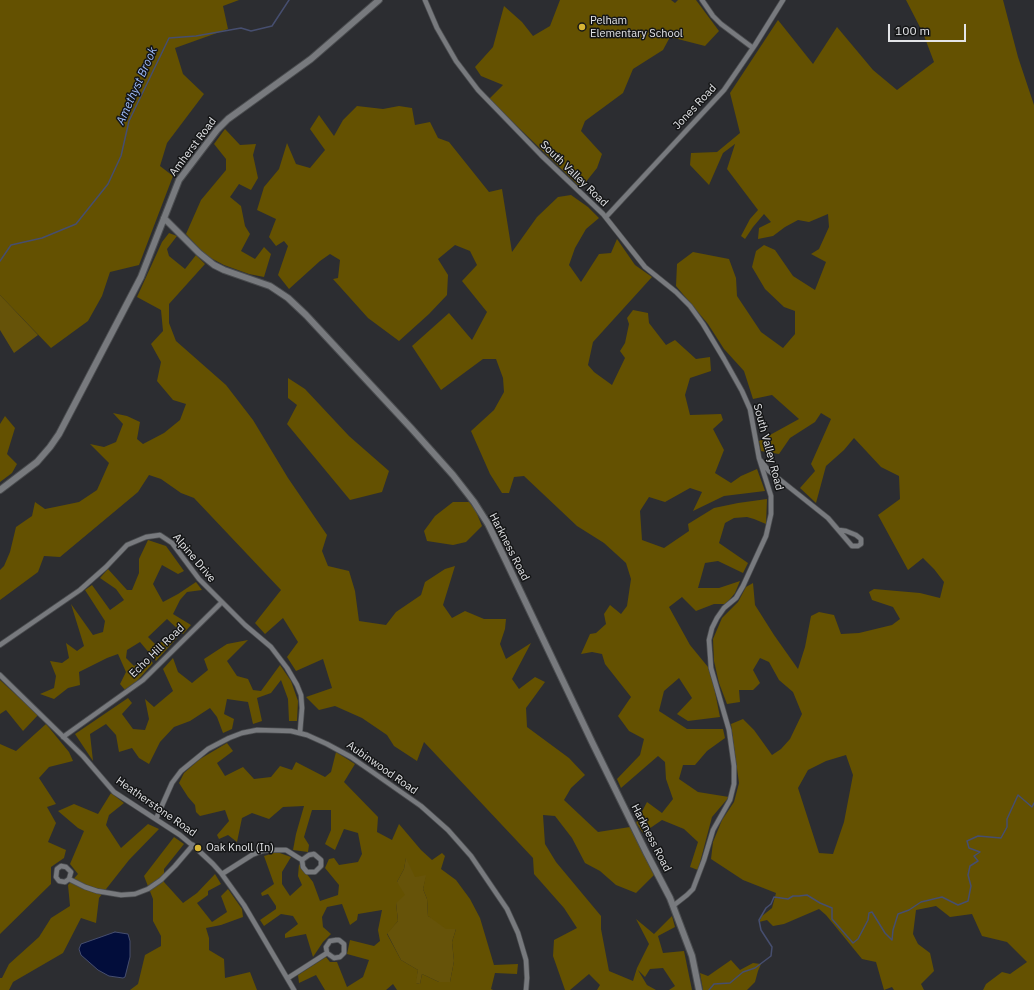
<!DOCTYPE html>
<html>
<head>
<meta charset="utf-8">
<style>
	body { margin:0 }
	#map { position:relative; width:1034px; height:990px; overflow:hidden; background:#2c2d31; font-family:"IBM Plex Sans",sans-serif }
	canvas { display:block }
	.scale { position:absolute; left:888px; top:24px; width:78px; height:18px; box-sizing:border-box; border:2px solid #e3e4e7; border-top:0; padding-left:5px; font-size:12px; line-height:14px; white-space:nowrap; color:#e3e4e7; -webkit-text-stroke:3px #151617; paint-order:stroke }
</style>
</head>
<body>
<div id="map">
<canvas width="1034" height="990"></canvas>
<div class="scale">100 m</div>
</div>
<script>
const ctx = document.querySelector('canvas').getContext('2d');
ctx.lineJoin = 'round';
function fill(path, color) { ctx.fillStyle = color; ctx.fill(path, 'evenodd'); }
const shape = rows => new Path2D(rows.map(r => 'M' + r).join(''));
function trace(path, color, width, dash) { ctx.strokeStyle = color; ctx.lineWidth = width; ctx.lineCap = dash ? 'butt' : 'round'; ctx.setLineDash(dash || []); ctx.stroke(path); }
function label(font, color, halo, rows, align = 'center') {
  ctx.font = font + ' "IBM Plex Sans",sans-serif'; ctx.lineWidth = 3; ctx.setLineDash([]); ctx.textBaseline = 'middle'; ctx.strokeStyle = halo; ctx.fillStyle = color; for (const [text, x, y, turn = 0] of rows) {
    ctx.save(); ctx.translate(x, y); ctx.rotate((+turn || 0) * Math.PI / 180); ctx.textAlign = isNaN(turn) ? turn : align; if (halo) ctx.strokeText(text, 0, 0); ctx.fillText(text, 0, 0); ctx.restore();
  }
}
fill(shape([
	[0,295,38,335,14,353,0,330],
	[406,857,427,874,423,889,427,899,428,916,456,929,452,942,454,961,450,982,439,982,422,974,420,984,415,983,418,970,401,960,387,933,398,921,396,903,397,882,404,869]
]), '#665309');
fill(shape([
	[0,0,239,0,223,6,228,29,175,48,183,74,204,94,167,143,160,166,173,176,139,265,110,272,102,296,88,321,51,348,0,295],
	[560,0,671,0,675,3,678,0,696,0,719,31,705,46,670,37,663,50,633,69,623,93,585,121,581,131,602,154,597,168,581,188,489,99,503,85,481,76,475,67,493,47,504,6,522,22,533,36,550,26],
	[906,0,1003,0,1018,57,1034,105,1034,990,983,990,986,984,1002,972,1010,974,1027,962,1007,942,982,936,972,914,950,917,936,906,916,910,913,934,918,944,930,953,934,971,921,984,924,990,894,990,892,987,884,990,876,962,862,959,826,915,819,909,784,924,773,926,767,920,759,922,762,916,772,908,776,893,743,880,711,859,713,842,722,820,734,802,739,783,731,724,743,719,754,730,772,755,781,749,790,739,802,714,793,692,779,680,769,662,760,658,753,670,760,683,753,690,739,690,740,702,727,704,719,683,714,661,713,639,722,618,738,602,746,587,753,583,755,605,774,635,798,669,805,647,811,616,819,612,834,615,841,634,859,633,892,625,900,619,893,607,872,600,869,592,874,589,920,593,940,598,944,582,934,569,923,558,908,570,878,515,900,499,899,476,881,467,854,438,844,450,826,466,816,503,800,488,815,471,811,464,831,419,821,413,815,422,790,438,779,454,761,451,759,441,799,419,772,395,753,399,744,371,724,349,708,324,676,286,677,264,693,252,729,259,736,278,737,296,761,332,783,348,795,334,795,311,784,307,765,289,752,267,756,251,764,245,775,250,793,276,815,290,826,262,811,254,819,249,829,227,828,214,809,222,798,220,785,227,773,236,758,239,759,228,771,222,764,214,753,227,745,239,741,236,750,219,758,210,727,169,735,144,723,153,709,185,690,165,691,153,717,152,740,133,730,93,778,20,813,64,837,27,873,70,897,90,934,62,923,33],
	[846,755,853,775,844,822,833,854,819,853,798,788,808,770,826,761],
	[357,106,383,109,399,106,412,108,415,125,430,122,438,138,449,142,489,192,502,189,512,252,537,217,558,197,571,195,588,207,599,218,586,229,575,248,569,265,581,282,599,254,611,253,617,239,635,265,652,277,593,342,588,365,594,372,612,385,625,358,620,351,625,343,629,324,627,318,633,310,648,313,649,323,666,345,675,340,696,359,710,357,711,371,690,378,685,395,690,415,721,414,723,420,713,429,724,450,715,473,731,483,741,476,757,469,765,491,724,496,693,511,702,492,690,488,665,502,649,497,640,511,642,540,664,548,689,531,688,524,714,508,738,503,767,499,766,524,754,519,747,517,734,518,725,523,719,543,748,563,743,573,718,561,705,563,698,588,719,588,740,581,735,593,726,604,714,604,696,611,682,597,669,607,690,645,708,667,714,687,720,717,688,721,677,714,692,698,679,678,664,691,659,711,687,729,723,729,725,738,707,751,695,765,683,765,679,779,698,792,729,797,712,817,698,870,690,867,698,842,684,829,662,820,643,833,636,823,647,802,662,813,673,799,666,779,665,762,658,756,621,788,617,779,640,755,644,739,629,731,618,716,631,697,605,664,602,654,592,652,581,654,590,634,596,633,606,624,604,614,610,605,621,614,627,606,631,579,626,563,604,543,577,526,524,476,514,477,509,493,502,493,490,474,471,431,494,410,504,392,503,378,496,359,483,359,441,390,412,346,449,313,472,340,487,312,462,281,477,265,470,251,455,245,438,259,448,275,447,295,429,314,399,341,368,318,333,279,338,278,340,260,330,254,320,261,289,289,278,275,288,246,284,241,276,246,269,237,276,219,257,210,264,187,279,169,287,143,296,164,310,168,325,150,310,129,319,115,334,136,343,120],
	[225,129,240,145,256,144,253,155,258,178,251,190,239,184,230,197,241,206,245,226,250,234,241,251,255,259,264,247,271,254,264,277,249,274,224,265,205,255,186,234,201,200,226,170,226,159,214,144],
	[169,233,177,236,167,249,169,256,185,269,196,255,205,264,169,304,169,323,176,341,226,385,253,420,288,478,327,535,322,551,328,566,349,571,355,591,359,621,386,625,396,612,421,595,425,582,445,569,455,566,443,605,452,618,465,611,484,619,506,619,505,629,500,644,506,659,531,643,512,679,519,689,535,677,545,682,526,708,527,727,569,758,585,775,571,788,564,800,598,832,630,827,654,875,636,893,616,885,600,871,585,863,572,838,555,816,543,815,545,844,556,862,601,916,601,929,609,971,633,981,637,968,649,944,636,919,654,934,672,916,675,927,658,936,663,953,684,951,692,990,669,990,675,986,663,968,650,969,645,977,638,970,647,985,656,990,597,990,600,985,589,974,570,990,565,990,553,956,554,940,577,928,564,908,534,874,533,858,424,742,417,761,394,746,387,735,362,718,335,706,319,710,306,697,332,688,323,659,296,671,287,657,298,642,283,618,265,634,255,623,281,590,194,498,181,493,161,479,149,475,138,492,60,557,44,556,38,572,0,600,0,570,4,566,10,552,16,527,32,516,35,502,45,509,55,507,79,502,97,490,109,463,90,444,104,447,116,442,123,424,113,413,127,416,140,422,137,439,143,444,164,433,180,420,186,404,173,400,157,381,161,362,151,344,163,331,161,310,137,297,162,242],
	[288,378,305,389,349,436,389,471,382,492,350,500,287,424,297,405,288,398],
	[5,416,15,428,7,454,17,464,12,473,0,482,0,424],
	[453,502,469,502,475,509,482,526,466,542,453,545,427,541,424,531,435,516],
	[148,540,166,546,184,571,178,574,162,565,153,584,163,602,178,594,196,582,202,590,187,592,180,600,173,614,191,625,183,634,167,619,148,637,156,645,172,636,177,638,156,661,140,642,127,650,126,658,134,666,148,658,153,663,137,681,125,690,120,684,126,672,118,654,107,658,79,672,80,685,68,688,54,699,40,694,54,688,56,676,50,661,62,663,69,658,66,643,77,651,84,646,71,604,93,635,103,632,105,621,85,590,92,585,110,610,124,600,116,589,100,578,108,569,127,590,132,590,139,573,139,559],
	[248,640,227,661,237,676,248,679,253,690,261,691,280,665,291,681,298,701,297,721,289,721,288,699,281,680,271,693,257,698,262,721,253,724,248,702,227,699,224,714,234,719,232,729,223,733,217,717,210,708,190,721,174,727,160,742,149,764,139,758,132,748,119,752,116,735,106,724,90,734,93,761,75,734,128,698,132,703,122,714,133,729,145,730,149,719,145,699,154,707,173,691,163,669,173,658,178,672,192,683,208,670,204,659,227,644],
	[0,680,38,715,23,731,6,710,0,714],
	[46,724,69,752,73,761,49,767,39,778,56,804,47,807,56,823,48,842,66,850,64,858,51,867,51,884,0,934,0,744,16,751],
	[227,743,233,751,217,763,225,776,243,767,254,779,271,777,280,766,292,770,296,762,325,777,331,772,336,752,355,764,344,782,378,817,377,832,392,840,399,824,421,850,432,860,442,853,445,856,441,869,456,880,470,899,480,918,494,965,518,964,517,974,495,973,491,989,493,990,397,990,393,984,386,990,325,990,316,975,299,983,298,975,326,957,330,962,337,962,347,987,363,977,369,960,347,954,350,940,374,946,380,941,378,930,382,910,358,914,357,920,350,925,342,904,327,907,322,917,323,927,331,934,323,942,313,957,306,934,285,938,285,934,298,924,293,916,281,914,264,926,260,920,276,909,276,906,268,894,262,896,261,893,274,884,264,856,277,852,291,857,282,872,282,884,290,896,302,885,298,876,299,864,313,882,320,901,338,895,339,885,325,868,329,859,334,858,339,865,358,862,362,854,358,833,344,829,335,850,325,844,331,830,331,810,312,810,304,837,309,845,308,852,293,850,296,834,304,806,283,807,269,819,252,813,242,818,237,842,228,835,219,839,217,835,229,821,225,810,200,816,196,812,195,805,188,797,179,783,184,773,200,759],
	[406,858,415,877,426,875,423,889,427,899,428,916,446,929,456,929,452,942,454,961,450,982,439,982,422,974,420,984,416,983,418,970,401,960,387,934,398,921,396,903,405,895,397,882,404,869],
	[111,793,124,803,109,815,106,825,121,848,148,824,159,829,129,860,99,898,96,923,81,918,63,953,13,982,9,990,0,990,0,978,2,978,9,964,39,937,51,918,70,906,68,885,78,874,70,864,84,831,78,828,58,811,74,804,98,814],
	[174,837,184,844,164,869,164,882,183,903,197,893,215,874,221,884,208,891,208,895,197,903,212,922,227,912,221,896,228,889,242,909,243,917,221,925,206,928,209,938,209,950,224,959,225,978,250,972,257,990,130,990,138,984,145,955,161,946,161,936,153,921,153,899,144,876],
	[731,960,740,970,753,963,761,964,758,971,755,982,747,990,703,990,700,973,708,976]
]), '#645101');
const water = shape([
	[115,932,128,934,130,941,130,957,125,977,123,978,109,976,98,970,81,955,79,949,81,944,115,932]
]);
fill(water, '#020d3b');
trace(water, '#464e6f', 1);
trace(shape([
	[0,261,11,245,42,238,76,224,108,184,121,156,129,121,169,38,196,36,241,28,251,31,272,26,289,0],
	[709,990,714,984,730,983,743,972,755,968,771,956,772,947,761,930,759,920,766,908,771,904,774,897,788,899,793,896,799,896,807,895,820,903,832,908,832,919,853,943,858,939,868,920,869,913,872,912,885,933,892,940,893,930,898,914,909,910,921,902,942,897,958,905,968,901,971,886,968,875,970,866,978,861,974,856,980,852,969,848,967,841,978,836,1001,838,1007,827,1007,819,1018,795,1032,807,1034,803]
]), '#464e6f', 1.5);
const minor = shape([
	[425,0,437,28,456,61,478,90,541,155,603,214,645,267,676,292,690,306,703,324,724,359,742,391,750,409,759,458,771,496,771,514,766,536,743,586,736,598,724,608,717,618,712,628,709,640,711,668,729,730,734,766,734,784,730,800,713,830,704,860,693,889,687,895,673,906],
	[702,0,713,16,721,24,753,48],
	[606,217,724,90,755,45,783,0],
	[761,461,769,471,828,518,852,546,858,546,861,544,861,539,856,535,846,531,839,530],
	[0,645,80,590,106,567,127,545,146,537,160,535,172,543,199,579,245,625,271,647,287,668,297,685,301,695,302,708,300,732],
	[0,675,83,756,114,792,180,835,198,850,213,864,221,873,244,905,294,990],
	[63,737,143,680,222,602],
	[156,819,172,783,181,771,208,749,229,738,242,733,257,730,291,731,307,735,327,744,351,757,421,806,448,830,471,856,507,909,518,933,526,960,527,978,526,990],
	[222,874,252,855,262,851,269,850,286,850,302,860,309,855,314,854,321,860,321,866,315,872,307,872,303,867,302,860],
	[69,879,65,882,59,881,56,877,57,869,61,866,66,867,71,872,69,879,85,887,97,891,121,895,135,894,148,889,161,880,175,866,193,845],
	[288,978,327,953,326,947,330,941,336,940,339,940,344,944,344,953,340,957,334,958,327,953]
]);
const secondary = shape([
	[164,218,199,253,214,265,224,270,270,286,288,298,306,315,411,428,453,475,474,502,488,524,506,561,592,742,646,852,670,898,692,956,699,990],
	[0,490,37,462,50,447,59,434,141,277,179,180,217,130,228,119,311,59,379,0]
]);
trace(minor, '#4a4c4f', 6);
trace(secondary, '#4a4c4f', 8);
trace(minor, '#787a7e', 4.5);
trace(secondary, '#787a7e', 6);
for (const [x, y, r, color] of [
	[582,27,4,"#d7b434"],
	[198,848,4,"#d7b434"]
]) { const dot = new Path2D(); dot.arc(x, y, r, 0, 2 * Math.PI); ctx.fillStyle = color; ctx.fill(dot); trace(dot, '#151617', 1.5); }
label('11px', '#e3e4e7', '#151617', [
	["Pelham",590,21],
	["Elementary School",590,34],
	["Oak Knoll (In)",206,848]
], 'left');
label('11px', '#e3e4e7', '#151617', [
	["Jones Road",695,107,-47],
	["Amherst Road",193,147,-53],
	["South Valley Road",574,174,44],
	["South Valley Road",768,447,75],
	["Harkness Road",509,547,63],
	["Alpine Drive",194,558,50],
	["Echo Hill Road",157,651,-44],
	["Aubinwood Road",382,768,35],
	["Heatherstone Road",156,807,35],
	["Harkness Road",651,838,63]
]);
label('italic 12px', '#a0befd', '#151617', [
	["Amethyst Brook",137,86,-66]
]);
</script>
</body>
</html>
